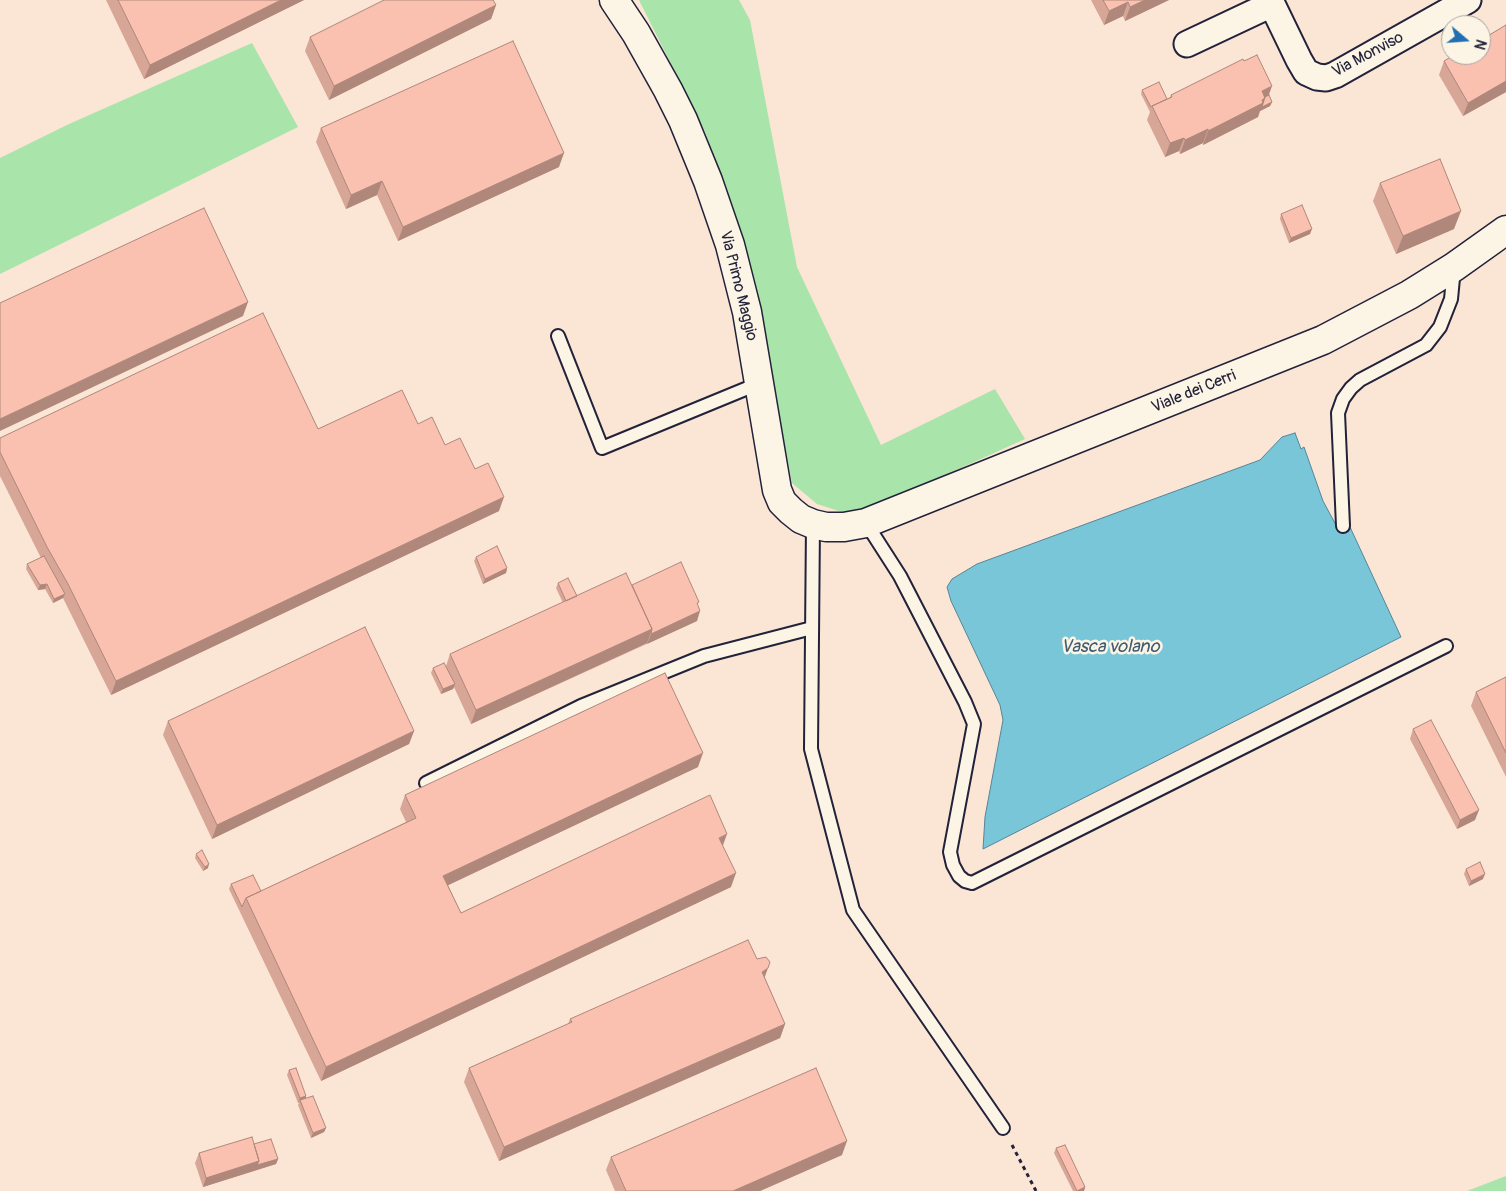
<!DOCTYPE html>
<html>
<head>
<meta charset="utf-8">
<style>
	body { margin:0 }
	#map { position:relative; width:1506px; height:1191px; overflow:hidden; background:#fbe5d5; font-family:Pangolin,sans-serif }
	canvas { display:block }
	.north { position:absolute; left:1441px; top:15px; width:50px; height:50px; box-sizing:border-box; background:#fcf5e5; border:1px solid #a5a1a1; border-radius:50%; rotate:108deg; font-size:14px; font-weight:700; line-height:20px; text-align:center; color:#22223b }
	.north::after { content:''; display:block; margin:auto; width:18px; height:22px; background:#1f6fb2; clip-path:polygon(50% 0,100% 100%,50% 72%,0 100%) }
</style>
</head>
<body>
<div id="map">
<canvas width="1506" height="1191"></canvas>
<div class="north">N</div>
</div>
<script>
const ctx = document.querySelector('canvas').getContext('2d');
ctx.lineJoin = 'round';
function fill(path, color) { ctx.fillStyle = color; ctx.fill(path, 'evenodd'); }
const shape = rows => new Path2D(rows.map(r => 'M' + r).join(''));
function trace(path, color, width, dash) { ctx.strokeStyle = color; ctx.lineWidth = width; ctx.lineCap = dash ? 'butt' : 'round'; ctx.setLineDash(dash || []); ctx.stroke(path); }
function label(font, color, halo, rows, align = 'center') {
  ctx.font = font + ' Pangolin,sans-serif'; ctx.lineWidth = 5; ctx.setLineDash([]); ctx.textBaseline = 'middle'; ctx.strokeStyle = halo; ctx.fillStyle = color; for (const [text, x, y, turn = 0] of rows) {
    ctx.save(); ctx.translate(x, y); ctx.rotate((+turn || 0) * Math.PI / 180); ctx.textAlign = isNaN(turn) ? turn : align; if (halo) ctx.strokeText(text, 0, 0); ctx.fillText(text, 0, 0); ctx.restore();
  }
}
fill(shape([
	[639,0,739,0,750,20,797,267,881,445,995,389,1025,439,870,509,842,512,817,504,792,483,752,276,706,134],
	[252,43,298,127,0,274,0,158,69,124],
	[1506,1175,1506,1191,1467,1191,1506,1176]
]), '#a9e4aa');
const water = shape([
	[1295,433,1301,449,1304,447,1323,501,1336,525,1350,527,1401,637,983,849,985,817,1003,720,1000,705,951,601,947,587,952,579,977,564,1260,460,1282,437,1295,433]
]);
fill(water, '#79c6d8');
trace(water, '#568499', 1);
const lane = shape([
	[558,336,602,448,760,383],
	[866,523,900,576,965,702,974,724,950,852,953,865,959,876,965,881,972,883,1446,646],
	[813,524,811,749,853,910,1003,1128],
	[1343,526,1338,413,1343,399,1351,388,1360,380,1426,345,1440,327,1451,299,1454,268],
	[426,783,581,706,704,656,812,628]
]);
const street = shape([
	[1270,0,1299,60,1306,72,1317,77,1326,78,1335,75,1468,0],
	[1187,44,1272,4]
]);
const secondary = shape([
	[614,0,636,33,668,90,683,120,708,181,730,245,747,312,777,490,782,502,791,511,801,519,813,524,826,527,844,527,866,523,1323,340,1409,295,1454,267,1506,230]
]);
trace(lane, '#22223b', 16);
trace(street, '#22223b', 29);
trace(secondary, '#22223b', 31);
trace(shape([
	[1012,1145,1036,1191]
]), '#22223b', 3, [4, 4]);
trace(lane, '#fcf5e5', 12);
trace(street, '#fcf5e5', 25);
trace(secondary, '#fcf5e5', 28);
fill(shape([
	[106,0,304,0,144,79],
	[1091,0,1169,0,1125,21,1123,16,1104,25],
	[496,5,491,19,329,100,305,51,310,37],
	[1506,25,1506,92,1463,116,1439,75,1444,61],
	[1142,90,1167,99,1170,97,1171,95,1269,95,1272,102,1270,106,1260,111,1258,117,1203,145,1203,143,1180,154,1179,151,1165,157,1147,120,1150,112,1141,94],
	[321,128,559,167,398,241,377,195,346,209,316,142],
	[1380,183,1454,229,1396,254,1373,201],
	[1281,214,1310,234,1289,243,1280,219],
	[318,429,445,445,475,469,499,511,111,695,63,598,53,603,45,589,38,590,26,569,27,564,41,558,0,476,0,438],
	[476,557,507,568,506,573,483,584,474,561],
	[558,583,577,596,632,585,698,606,697,621,471,724,454,687,453,689,441,694,431,673,433,668,446,666,450,654,563,603,556,588],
	[1506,677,1506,777,1471,706,1476,692],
	[168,721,414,731,409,744,212,839,163,735],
	[1413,729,1475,820,1457,829,1410,739],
	[698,767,448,885,461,913,723,846,731,887,321,1081,229,889,231,884,261,891,406,822,400,809,405,795],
	[196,854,208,868,203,871,195,858],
	[1466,869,1483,879,1469,886,1464,874],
	[765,978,785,1024,780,1038,499,1161,464,1082,469,1068,568,1024,570,1019],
	[289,1070,306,1096,306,1099,326,1128,324,1132,311,1138,298,1105,299,1103,298,1103,287,1075],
	[1056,1148,1085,1187,1084,1191,1073,1191,1054,1153],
	[199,1153,278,1159,276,1164,203,1187,195,1163],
	[842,1155,760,1191,615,1191,606,1170,611,1157]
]), '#d7a697');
fill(shape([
	[281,0,304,0,144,79,150,65],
	[1145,0,1169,0,1125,21,1130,7],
	[1128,2,1123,16,1104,25,1109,11],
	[496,5,491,19,329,100,334,86],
	[1506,81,1506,92,1463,116,1468,103],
	[1272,86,1267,100,1272,102,1270,106,1260,111,1258,117,1203,145,1208,131,1262,91],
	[1208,129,1203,143,1180,154,1185,140],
	[1184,138,1179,151,1165,157,1170,143],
	[564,153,559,167,398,241,403,227],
	[382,181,377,195,346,209,351,195],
	[1461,211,1454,229,1396,254,1403,236],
	[1312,229,1310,234,1289,243,1291,238],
	[248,302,243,316,0,431,0,419],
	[504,497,499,511,111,695,116,681],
	[507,568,506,573,483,584,485,579],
	[47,584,45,589,38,590,40,585],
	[65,594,63,598,53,603,54,599],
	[700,611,697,621,647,644,651,634],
	[652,629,647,643,471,724,476,710],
	[455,684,453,689,441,694,443,689],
	[414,731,409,744,212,839,217,825],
	[703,753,698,767,438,890,443,876],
	[1479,810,1475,820,1457,829,1460,820],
	[727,834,722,848,719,838],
	[209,864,208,868,203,871,205,867],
	[736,873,731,887,321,1081,326,1067],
	[1485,874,1483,879,1469,886,1471,881],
	[768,968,763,982,762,972],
	[785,1024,780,1038,499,1161,504,1147],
	[306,1096,305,1101,300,1100,298,1103,300,1098],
	[326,1128,324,1132,311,1138,313,1133],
	[847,1141,842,1155,760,1191,733,1191],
	[278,1159,276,1164,203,1187,206,1178,259,1161],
	[1085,1187,1084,1191,1077,1191]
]), '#af877b');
const building = shape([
	[118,0,281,0,150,65,118,0],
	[384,0,493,0,496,5,334,86,310,37,384,0],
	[1103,0,1145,0,1130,7,1128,2,1109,11,1103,0],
	[1506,25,1506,81,1468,103,1444,61,1454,55,1481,55,1481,40,1506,25],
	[513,41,564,153,403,227,382,181,351,195,321,128,513,41],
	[1257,55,1272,86,1262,91,1265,98,1262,100,1263,103,1208,131,1208,129,1185,140,1184,138,1170,143,1152,106,1172,97,1171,95,1243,59,1244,61,1257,55],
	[1159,82,1167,99,1152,106,1151,107,1142,90,1159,82],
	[1269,95,1272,102,1262,107,1265,97,1269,95],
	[1440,159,1461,211,1403,236,1380,183,1440,159],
	[1302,205,1312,229,1291,238,1281,214,1302,205],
	[204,208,248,302,0,419,0,303,204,208],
	[263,313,318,429,402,390,418,424,432,417,445,445,460,438,475,469,488,463,504,497,116,681,68,584,47,547,0,452,0,438,263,313],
	[497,546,507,568,485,579,476,557,497,546],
	[44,556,65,594,54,599,47,584,40,585,27,564,44,556],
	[681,562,699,602,697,603,700,611,651,634,652,629,632,585,681,562],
	[626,573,652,629,476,710,450,654,626,573],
	[568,578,577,596,566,601,558,583,568,578],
	[365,627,414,731,217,825,168,721,365,627],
	[444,663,455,684,443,689,433,668,444,663],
	[665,673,703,753,443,876,461,913,710,795,727,834,719,838,736,873,326,1067,246,898,416,818,405,795,665,673],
	[1506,677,1506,753,1476,692,1506,677],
	[1431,720,1479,810,1460,820,1413,729,1431,720],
	[202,850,209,864,205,867,196,854,202,850],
	[1480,862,1485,874,1471,881,1466,869,1480,862],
	[253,875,261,891,246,898,242,907,231,884,253,875],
	[748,940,757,959,766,957,770,962,768,968,762,972,785,1024,504,1147,469,1068,572,1022,570,1019,748,940],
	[296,1068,306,1096,300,1098,289,1070,296,1068],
	[816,1068,847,1141,733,1191,626,1191,611,1157,816,1068],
	[313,1096,326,1128,313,1133,300,1100,313,1096],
	[252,1137,259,1161,206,1178,199,1153,252,1137],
	[271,1139,278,1159,257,1165,259,1161,254,1144,271,1139],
	[1065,1145,1085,1187,1077,1191,1056,1148,1065,1145]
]);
fill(building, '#fac1b0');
trace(building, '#af877b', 1);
label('16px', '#22223b', '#fcf5e5', [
	["Via Monviso",1368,55,-28],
	["Via Primo Maggio",738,286,76],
	["Viale dei Cerri",1194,392,-22]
]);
label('italic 18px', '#405b72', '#fcf5e5', [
	["Vasca volano",1110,647]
]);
</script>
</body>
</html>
